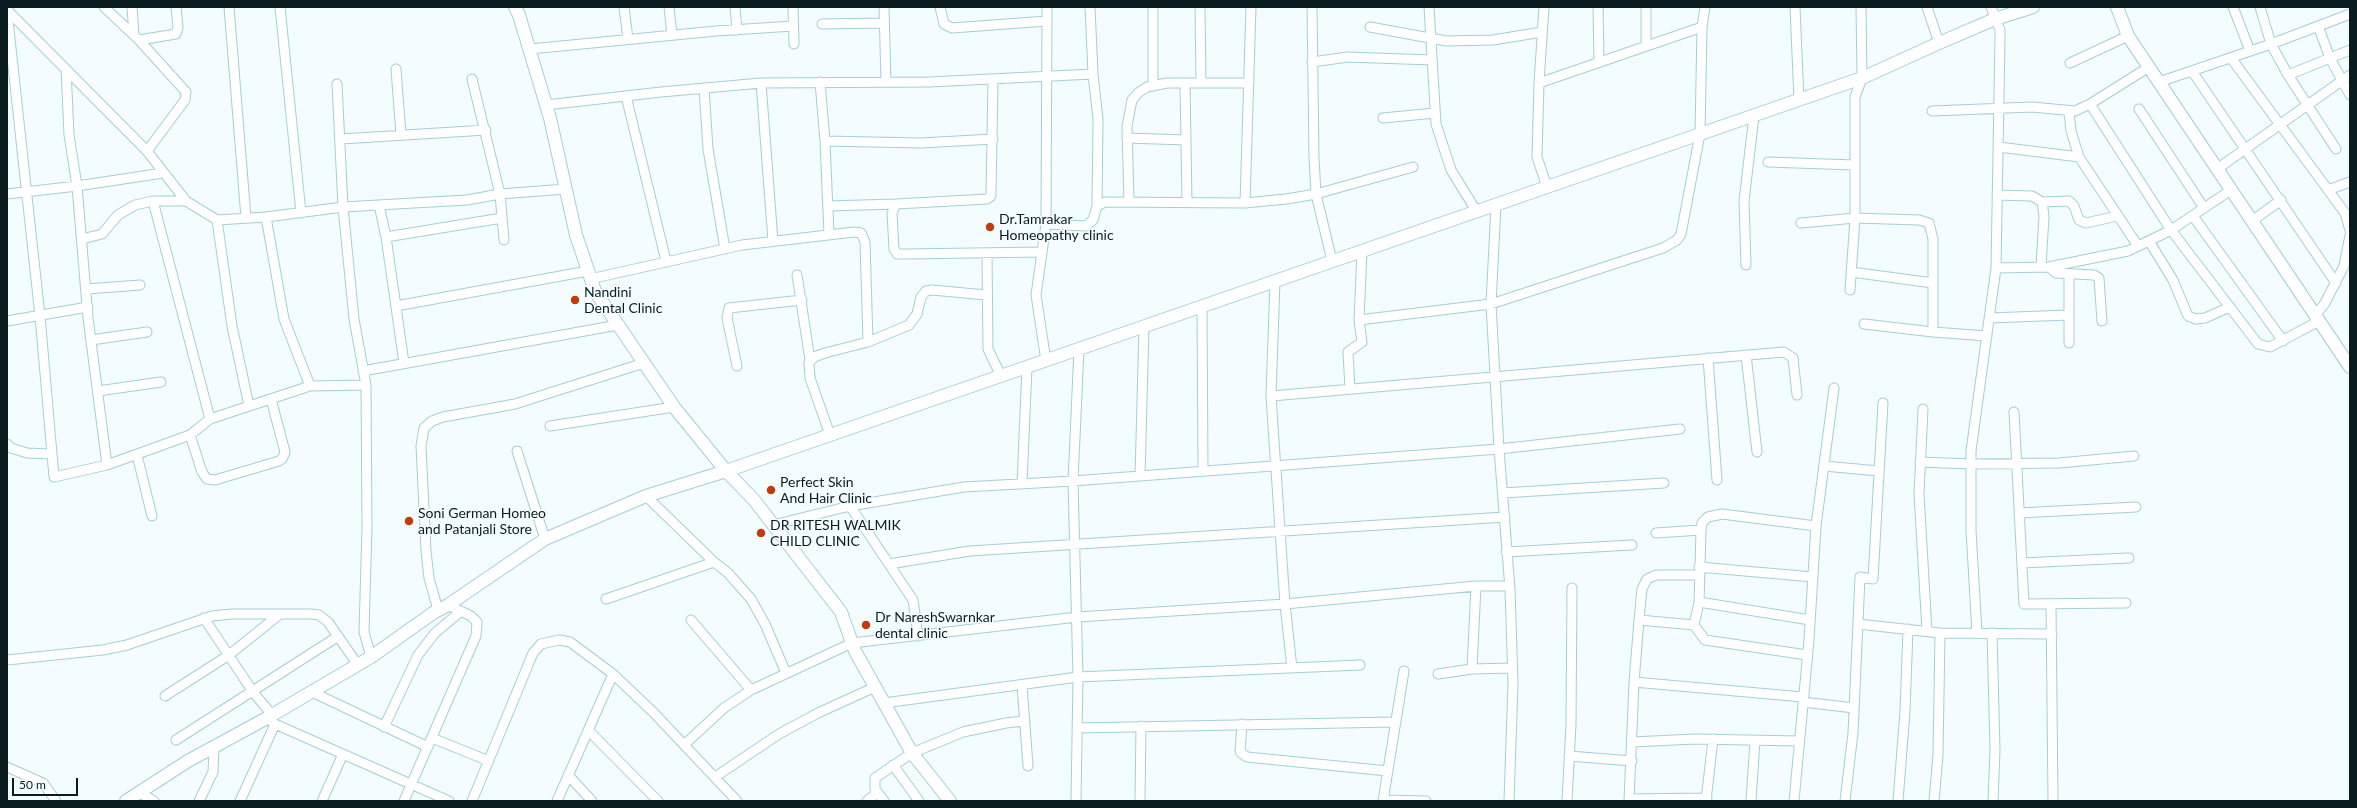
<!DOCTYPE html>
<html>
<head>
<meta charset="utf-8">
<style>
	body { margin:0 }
	#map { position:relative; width:2357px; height:808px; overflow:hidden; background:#f3fcfe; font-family:Lato,sans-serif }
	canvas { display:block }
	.frame { position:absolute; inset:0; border:8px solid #0b1c20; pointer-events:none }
	.scale { position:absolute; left:12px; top:778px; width:66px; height:18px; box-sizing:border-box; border:2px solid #0b1c20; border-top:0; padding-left:5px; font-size:12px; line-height:14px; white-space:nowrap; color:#0b1c20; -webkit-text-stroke:3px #f3fcfe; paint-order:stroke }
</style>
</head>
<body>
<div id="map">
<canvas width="2357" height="808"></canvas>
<div class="frame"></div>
<div class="scale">50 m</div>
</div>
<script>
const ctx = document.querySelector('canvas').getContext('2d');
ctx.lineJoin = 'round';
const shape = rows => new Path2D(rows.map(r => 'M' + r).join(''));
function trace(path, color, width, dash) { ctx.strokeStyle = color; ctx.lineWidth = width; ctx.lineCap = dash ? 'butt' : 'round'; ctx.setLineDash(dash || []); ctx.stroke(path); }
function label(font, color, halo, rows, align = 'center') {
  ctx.font = font + ' Lato,sans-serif'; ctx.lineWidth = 3; ctx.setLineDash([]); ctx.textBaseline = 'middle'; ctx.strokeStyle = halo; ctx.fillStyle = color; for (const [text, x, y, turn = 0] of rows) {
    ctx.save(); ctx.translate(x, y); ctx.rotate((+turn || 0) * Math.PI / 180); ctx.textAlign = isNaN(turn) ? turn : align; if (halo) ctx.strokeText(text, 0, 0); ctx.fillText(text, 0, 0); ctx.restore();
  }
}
const minor = shape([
	[104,7,139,40,186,92,185,100,147,151],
	[132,7,134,35],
	[229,7,246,218],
	[280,7,301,213],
	[624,7,628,39],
	[669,7,672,35],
	[735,7,737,30],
	[793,7,794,44],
	[884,7,886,82],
	[940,7,944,24,952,28,1047,21],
	[1090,7,1093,74,1098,119,1097,206],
	[1200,7,1201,83],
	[1312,7,1314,157,1316,194,1332,261],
	[1429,7,1436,124,1451,170,1477,212],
	[1544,7,1539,83,1537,157,1547,187],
	[1598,7,1599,62],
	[1795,7,1799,100],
	[1927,7,1939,43],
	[2233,7,2250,51],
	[2260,7,2271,44,2288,75,2336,149],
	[7,10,147,151,186,201,217,220,266,217,343,207,467,200,500,194,566,189],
	[7,11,40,316,54,477,107,465,190,435,210,419,310,386,366,385],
	[822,24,884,23],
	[2318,26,2330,58,2350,95],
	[1370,27,1446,41,1493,40,1542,32],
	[139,40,176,34,178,27,176,7],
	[1646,46,1646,7],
	[530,49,716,31,793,26],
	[2231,58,2345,213,2350,230],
	[1312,62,1348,57,1432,60],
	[2070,63,2128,36],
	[66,69,69,135,77,186,88,318,107,465],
	[396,69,401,135],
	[2192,71,2336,283],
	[2288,75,2350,50],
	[472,79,500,194,504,240],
	[993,79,991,196,987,199,896,204,892,213,894,249,897,254,905,254,1042,252],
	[820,82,825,141,829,235],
	[2159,82,2271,44,2350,14],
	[761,83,773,241],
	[1185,83,1187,202],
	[1539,83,1702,27],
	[337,84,343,207,354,319,366,385,367,528,364,632,371,657],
	[1153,86,1153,7],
	[704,88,708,149,725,249],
	[626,96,666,261],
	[2090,104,2171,230,2258,344,2270,347,2319,321],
	[546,105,661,92,761,83,929,82,1093,74],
	[2139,109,2204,208],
	[1932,111,2032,107,2075,111,2090,104,2149,67],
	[2069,111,2071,131,2079,157,2138,246],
	[1383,118,1435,113],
	[1127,138,1186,140],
	[341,139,486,130],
	[825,141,921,143,993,139],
	[1999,147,2079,157],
	[1768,162,1854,165],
	[2217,169,2350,75],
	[2328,190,2350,182],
	[7,194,77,186,163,173],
	[1997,195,2032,196,2042,202,2044,216,2041,267],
	[153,201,210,419],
	[1129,202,1127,126,1132,100,1138,93,1147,87,1167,83,1249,83],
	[2042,202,2069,201,2074,206,2079,220,2086,223,2117,216],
	[1245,203,1251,7],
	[379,205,386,237,404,363],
	[1496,205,1491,304,1499,449,1510,589,1513,683,1509,801],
	[828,206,896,204],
	[2193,216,2283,341],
	[266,217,284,319,310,386],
	[217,220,232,326,249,406],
	[2252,221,2281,200],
	[1801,223,1855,218,1919,220,1929,223,1933,239,1933,332],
	[1046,224,1086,226,1093,220,1097,206,1105,202,1245,203,1286,199,1316,194,1413,167],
	[386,237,502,218],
	[82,239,102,234,118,215,135,205,153,201,186,201],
	[2149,241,2173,280,2188,316,2196,319,2205,318,2230,307],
	[987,253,988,349,1001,376],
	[1746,265,1744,201,1754,116],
	[2049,267,2056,273,2094,275,2099,278,2102,321],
	[1996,268,2049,267,2128,251,2171,230,2231,190],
	[1851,272,1933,283],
	[797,275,810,360],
	[590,279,742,245,854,232,861,233,865,242,868,342,825,353,814,357,809,363,810,378,830,435],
	[1275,281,1271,396,1285,604,1292,668],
	[86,289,140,285],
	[1850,290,1855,218,1855,97,1862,78,1861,7],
	[396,306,588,271],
	[1202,306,1203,471],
	[2315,316,2325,303,2344,266,2350,235],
	[1989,318,2069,315],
	[1359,320,1491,304,1663,248,1677,240,1681,234,1700,134,1702,27,1705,7],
	[7,321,88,307],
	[1864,324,1933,332,1987,336],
	[91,340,147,332],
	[868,342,909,325,917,314,921,297,926,291,932,290,986,295],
	[2069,343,2069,274],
	[1746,355,1757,452],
	[1708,358,1717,480],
	[1046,361,1036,295,1046,224,1047,7],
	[737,366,727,318,729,308,802,300],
	[363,371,618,325],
	[1350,389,1348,352,1362,342,1359,320,1362,251],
	[98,391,161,382],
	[1271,396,1784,352,1793,358,1797,395],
	[1923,409,1919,494,1927,631],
	[2014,412,2024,604,2126,603],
	[550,426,674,407],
	[190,435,202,472,207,479,215,480,279,461,282,459,285,452,271,399],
	[7,444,11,448,27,453,52,454],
	[517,451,545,539],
	[137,455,152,516],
	[1920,462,1971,464,2059,463,2134,456],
	[1824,466,1879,471],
	[1140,476,1144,327],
	[1022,484,1027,367],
	[1503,493,1664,483],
	[646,496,714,562,728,573,751,599,765,624,786,673],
	[850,506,913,600,918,636],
	[2019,513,2136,507],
	[773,525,850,506,964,487,1073,481,1499,449,1680,429],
	[1656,533,1701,530],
	[1506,552,1632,545],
	[2022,563,2129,558],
	[889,564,970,551,1505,517],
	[1699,567,1813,577],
	[606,599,714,562],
	[1699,602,1810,620],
	[2051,604,2053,801],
	[438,610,429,578,426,551,421,446,424,428,432,421,443,417,515,404,644,363],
	[204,618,253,692,272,715],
	[691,620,751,690],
	[1639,620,1642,589,1647,579,1656,575,1699,575],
	[1858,624,1940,633,2052,634],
	[1977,633,1971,530,1971,451,1996,268,2000,38,2000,30,1991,7],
	[1992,633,1995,750,1993,801],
	[1807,655,1705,640,1694,625,1699,602,1701,530,1702,523,1708,517,1722,514,1816,526],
	[7,660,103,650,127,645,212,616,232,614,311,614,319,615,328,622,358,665],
	[1472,669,1476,586],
	[1438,674,1472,669,1512,668],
	[1634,682,1803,697],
	[1022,685,1028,766],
	[312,692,428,747],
	[165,696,229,655,280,614],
	[1803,702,1854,708],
	[884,703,1078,677,1360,665],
	[267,718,275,724,449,801],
	[1242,724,1240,752,1247,757,1388,771],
	[384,727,418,655,435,633,460,612],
	[1077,728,1394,722],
	[588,730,658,801],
	[432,738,489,761],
	[176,740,337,637],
	[1632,742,1695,739,1799,741],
	[684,745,724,708,751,690,852,643,1077,617,1285,604,1476,586,1510,586],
	[1569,756,1632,761],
	[893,765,919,801],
	[7,767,43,783,56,801],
	[568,775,592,801],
	[715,777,779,734,818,713,875,687],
	[138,792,154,801],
	[1630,799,1707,798],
	[1383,800,1426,801],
	[199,801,213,772,214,747],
	[240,801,275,724],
	[322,801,343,754],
	[404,801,476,636,477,622,471,616,448,605],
	[472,801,533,653,541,644,559,640,570,642,613,674,654,713,737,801],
	[557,801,613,674],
	[867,801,877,793],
	[884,801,875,789,875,778,912,753,963,732,1006,723,1024,721],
	[1076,801,1078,677,1073,481,1079,349],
	[1140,801,1141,726],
	[1383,801,1404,671],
	[1567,801,1571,724,1572,588],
	[1629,801,1634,682,1639,620,1694,625],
	[1706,801,1713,739],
	[1751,801,1755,740],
	[1794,801,1809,640,1816,526,1834,388],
	[1845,801,1853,733,1860,577,1873,579,1883,403],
	[1898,801,1905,711,1908,629],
	[1934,801,1938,755,1940,633]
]);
const tertiary = shape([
	[515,7,519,15,550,118,576,235,595,291,674,407,726,471,754,500,841,612,855,651,912,753,950,801],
	[2117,7,2128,36,2350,367],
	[126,801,188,761,267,718,371,657,433,613,448,605,545,539,646,496,726,471,1862,78,1939,43,1995,19,2033,7]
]);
trace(minor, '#a3cfd9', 11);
trace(tertiary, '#a3cfd9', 14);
trace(minor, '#fff', 9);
trace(tertiary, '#fff', 12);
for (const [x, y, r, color] of [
	[990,227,5,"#c33b0a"],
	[575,300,5,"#c33b0a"],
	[771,490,5,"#c33b0a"],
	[409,521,5,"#c33b0a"],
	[761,533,5,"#c33b0a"],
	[866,625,5,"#c33b0a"]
]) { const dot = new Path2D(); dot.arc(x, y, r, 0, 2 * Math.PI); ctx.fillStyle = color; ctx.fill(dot); trace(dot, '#f3fcfe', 1.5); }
label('14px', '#0b1c20', '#f3fcfe', [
	["Dr.Tamrakar",999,219],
	["Homeopathy clinic",999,235],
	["Nandini",584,292],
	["Dental Clinic",584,308],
	["Perfect Skin",780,482],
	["And Hair Clinic",780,498],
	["Soni German Homeo",418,513],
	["and Patanjali Store",418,529],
	["DR RITESH WALMIK",770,525],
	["CHILD CLINIC",770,541],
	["Dr NareshSwarnkar",875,617],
	["dental clinic",875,633]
], 'left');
</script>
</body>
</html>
